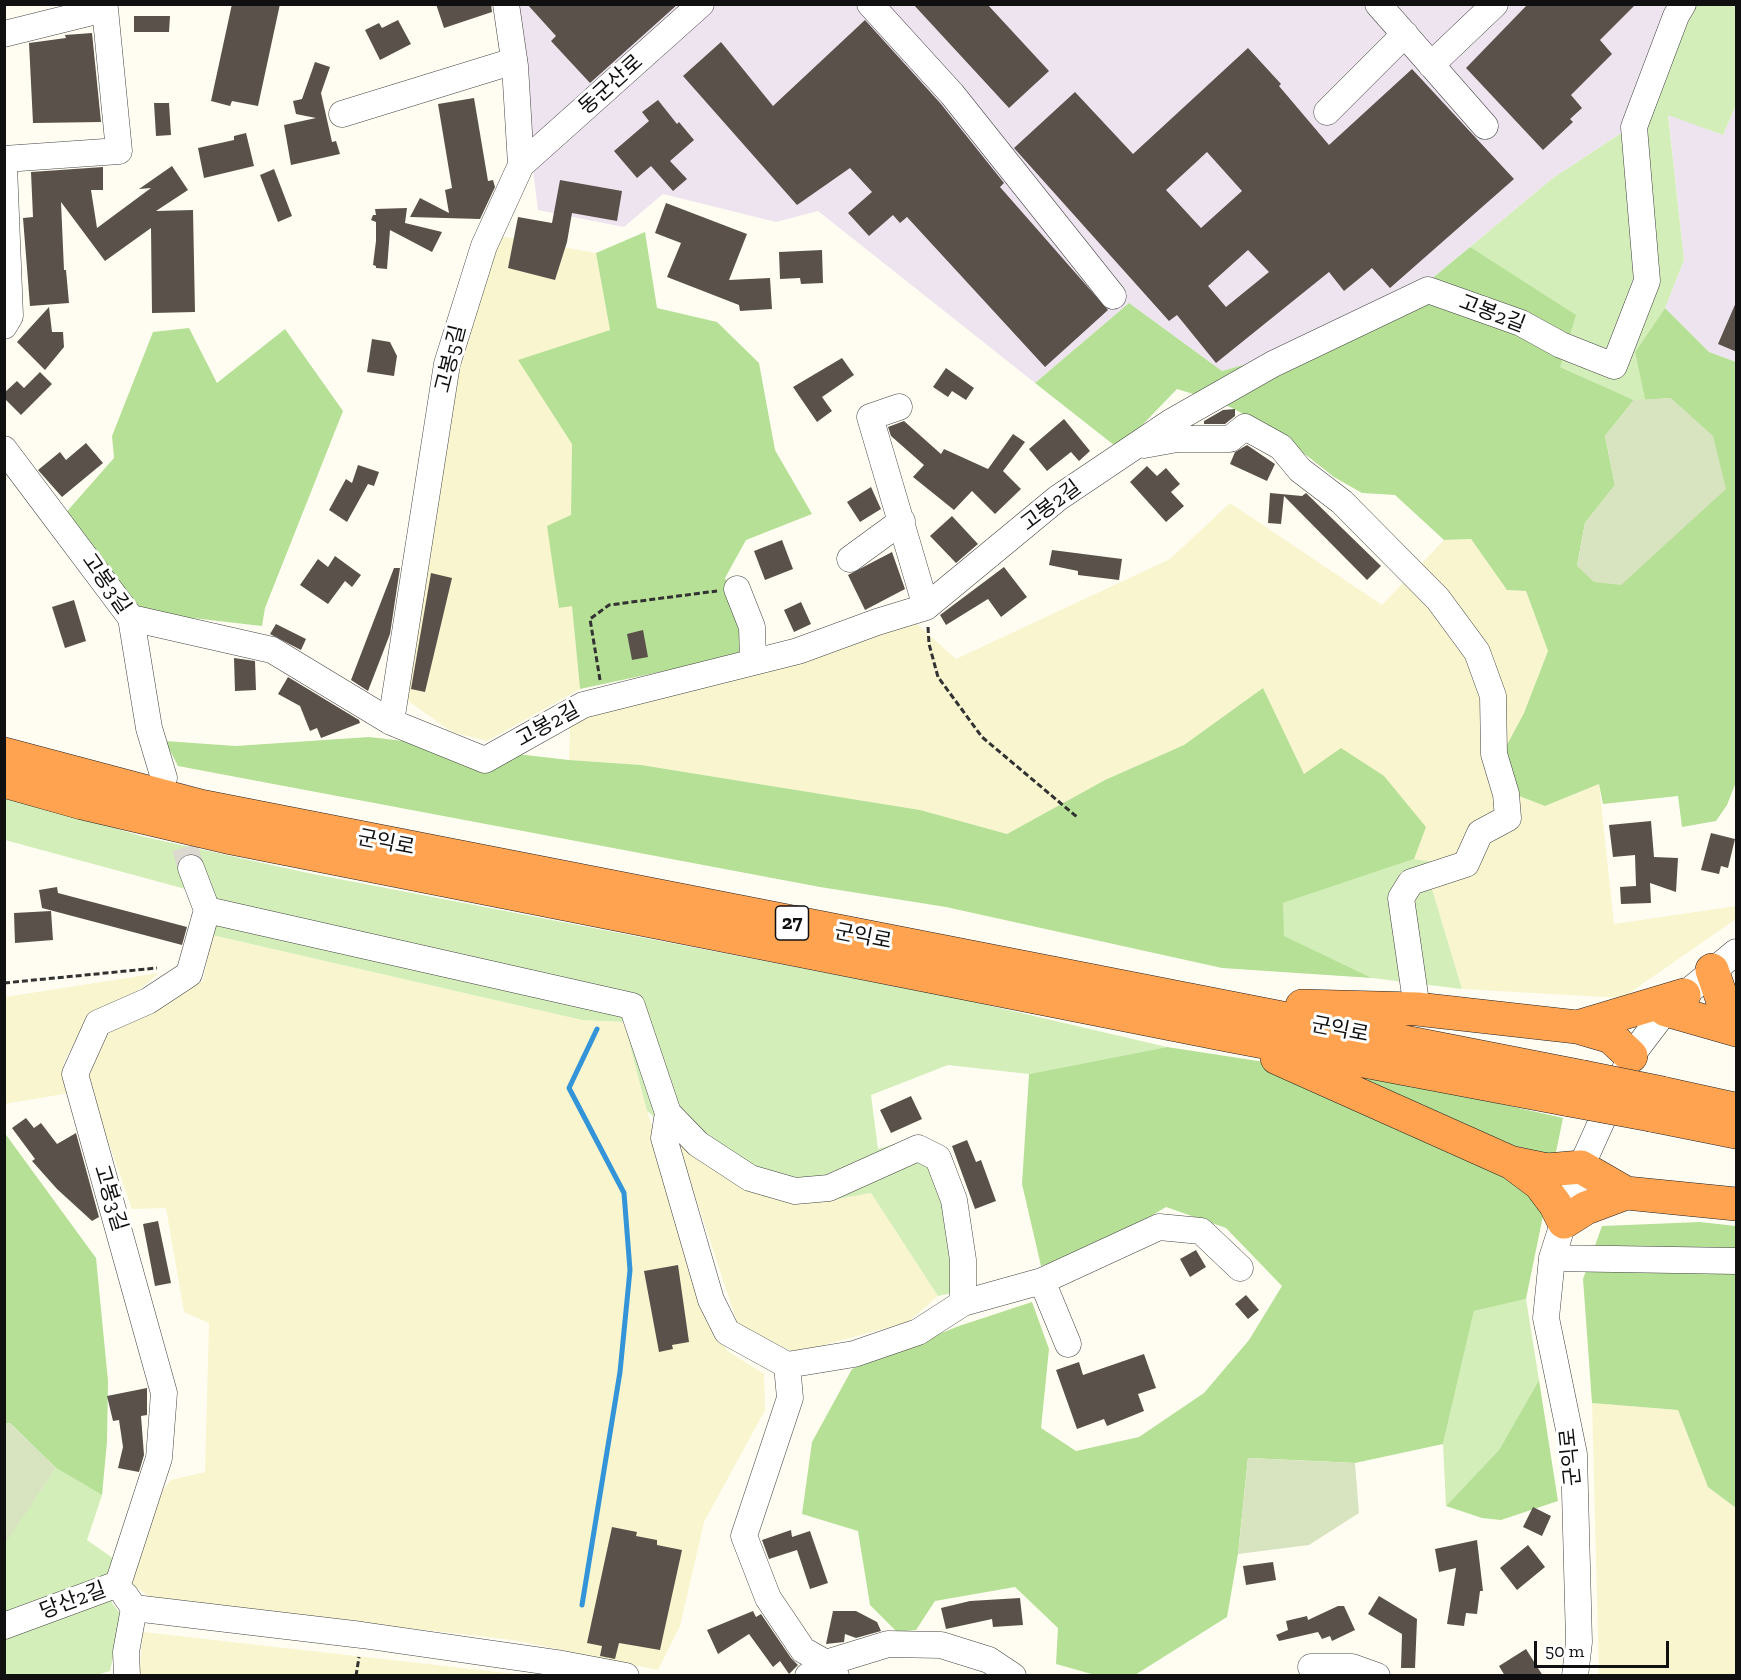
<!DOCTYPE html>
<html>
<head>
<meta charset="utf-8">
<style>
	body { margin:0 }
	#map { position:relative; width:1741px; height:1680px; overflow:hidden; background:#fffdf2; font-family:"Zilla Slab",serif }
	canvas { display:block }
	.frame { position:absolute; inset:0; border:6px solid #101010; pointer-events:none }
	.scale { position:absolute; left:1534px; top:1641px; width:135px; height:27px; box-sizing:border-box; border:3px solid #101010; border-top:0; padding-left:8px; font-size:18px; line-height:21px; white-space:nowrap; color:#101010; -webkit-text-stroke:4px #fff; paint-order:stroke }
</style>
</head>
<body>
<div id="map">
<canvas width="1741" height="1680"></canvas>
<div class="frame"></div>
<div class="scale">50 m</div>
</div>
<script>
const ctx = document.querySelector('canvas').getContext('2d');
ctx.lineJoin = 'round';
function fill(path, color) { ctx.fillStyle = color; ctx.fill(path, 'evenodd'); }
const shape = rows => new Path2D(rows.map(r => 'M' + r).join(''));
function trace(path, color, width, dash) { ctx.strokeStyle = color; ctx.lineWidth = width; ctx.lineCap = dash ? 'butt' : 'round'; ctx.setLineDash(dash || []); ctx.stroke(path); }
function label(font, color, halo, rows, align = 'center') {
  ctx.font = font + ' "Zilla Slab","Noto Sans KR",serif'; ctx.lineWidth = 6; ctx.setLineDash([]); ctx.textBaseline = 'middle'; ctx.strokeStyle = halo; ctx.fillStyle = color; for (const [text, x, y, turn = 0] of rows) {
    ctx.save(); ctx.translate(x, y); ctx.rotate((+turn || 0) * Math.PI / 180); ctx.textAlign = isNaN(turn) ? turn : align; if (halo) ctx.strokeText(text, 0, 0); ctx.fillText(text, 0, 0); ctx.restore();
  }
}
fill(shape([
	[512,5,1676,5,1629,128,1553,178,1423,286,1268,358,1222,371,1129,303,1035,383,818,211,776,222,663,194,624,227,538,210],
	[1736,105,1736,362,1709,352,1665,308,1684,260,1668,114,1723,135]
]), '#eee4ef');
fill(shape([
	[494,235,596,253,610,330,519,360,572,444,571,515,560,608,572,605,580,689,487,741,452,732,401,696,453,361],
	[1230,503,1382,605,1444,540,1471,539,1507,590,1526,591,1548,651,1524,713,1501,756,1514,794,1545,806,1599,784,1614,924,1736,906,1736,919,1622,998,1462,989,1432,889,1471,868,1414,859,1426,827,1304,774,1263,688,1184,745,1105,780,1007,834,920,810,641,765,569,760,570,721,916,623,956,659,1170,559],
	[212,935,582,1020,624,1022,647,1111,726,1350,764,1374,765,1410,704,1522,680,1626,658,1670,513,1640,152,1599,127,1580,147,1510,171,1480,205,1472,209,1323,184,1312,166,1208,132,1209,87,1081,106,1032,203,981],
	[159,973,133,995,91,1013,64,1062,69,1093,5,1104,5,997],
	[675,1135,820,1202,871,1193,938,1296,908,1322,795,1353,738,1325],
	[1592,1403,1678,1410,1708,1487,1736,1508,1736,1675,1599,1675],
	[143,1632,524,1675,139,1676]
]), '#f8f5cf');
fill(shape([
	[1676,5,1736,5,1736,105,1723,135,1668,115,1684,260,1665,308,1635,352,1645,400,1634,400,1560,367,1470,247,1553,178,1629,128,1634,90],
	[4,796,145,837,308,873,961,999,1167,1047,1029,1074,948,1065,871,1095,878,1149,917,1137,977,1288,938,1296,871,1193,820,1202,764,1197,675,1135,647,1111,624,1022,582,1020,212,935,189,890,5,840],
	[1414,859,1472,868,1432,889,1462,989,1372,978,1283,936,1283,903],
	[1526,1299,1539,1380,1499,1450,1446,1506,1443,1444,1474,1311],
	[56,1468,102,1495,87,1540,117,1561,112,1577,112,1603,122,1616,110,1671,94,1676,5,1675,4,1544]
]), '#d3eeb8');
fill(shape([
	[645,232,657,308,717,322,759,363,775,450,812,514,746,540,725,578,767,649,580,689,572,606,559,608,547,526,571,515,572,444,518,360,610,330,596,253],
	[1470,247,1576,315,1560,367,1634,400,1605,436,1615,485,1585,523,1577,566,1671,398,1645,400,1635,352,1665,308,1709,352,1736,362,1736,782,1727,805,1716,821,1682,827,1678,796,1603,804,1599,784,1545,806,1514,794,1501,756,1524,713,1548,651,1526,591,1507,590,1471,539,1444,540,1395,495,1362,493,1334,477,1273,429,1220,402,1177,389,1119,449,1035,383,1129,303,1222,371,1268,358,1423,286],
	[189,328,217,383,285,329,343,411,265,608,262,626,140,612,62,517,114,458,112,436,153,332],
	[1263,688,1304,774,1341,748,1384,776,1426,827,1414,859,1283,903,1284,936,1372,978,1222,968,946,907,820,887,178,766,165,741,236,746,369,737,569,760,641,765,920,810,1007,834,1105,780,1184,745],
	[1167,1047,1421,1086,1563,1118,1526,1299,1474,1311,1443,1444,1355,1463,1248,1458,1238,1554,1227,1617,1135,1675,1095,1675,1056,1664,1058,1628,1015,1587,935,1601,916,1630,897,1632,870,1605,858,1531,802,1514,812,1442,852,1369,959,1326,1032,1302,1049,1349,1041,1428,1076,1451,1139,1437,1204,1393,1249,1340,1282,1286,1226,1228,1166,1207,1094,1250,1041,1266,1022,1184,1029,1074],
	[4,1132,96,1258,108,1381,107,1442,102,1495,56,1468,10,1423,5,1424],
	[1700,1222,1736,1226,1736,1508,1708,1487,1678,1410,1592,1403,1583,1279,1602,1226],
	[1539,1380,1558,1501,1501,1520,1482,1518,1446,1506,1499,1450]
]), '#b6e096');
fill(shape([
	[1671,398,1713,436,1726,489,1621,585,1594,582,1577,566,1585,523,1615,485,1605,436,1634,400],
	[10,1423,56,1468,5,1544,4,1424],
	[1248,1458,1355,1463,1359,1513,1309,1545,1238,1554]
]), '#d8e4c0');
trace(shape([
	[582,1605,620,1372,630,1270,624,1193,569,1088,597,1029]
]), '#3394d8', 5);
fill(shape([
	[232,4,280,4,258,106,232,101,230,106,211,101],
	[436,4,491,4,492,12,444,28],
	[527,4,678,4,590,83,551,41,556,36],
	[913,4,987,4,1049,71,1009,108],
	[1528,4,1636,4,1600,40,1612,54,1571,95,1582,108,1570,119,1573,122,1543,150,1466,68],
	[134,16,170,16,169,32,134,32],
	[398,20,411,44,380,60,365,30,379,23,382,28],
	[865,20,941,104,1004,183,1000,187,1108,310,1045,367,907,217,900,223,893,215,869,236,848,213,872,192,850,168,797,205,683,76,721,42,773,106],
	[92,33,101,122,33,123,29,43,66,38,65,35],
	[1248,48,1281,84,1279,86,1329,145,1412,69,1514,179,1390,288,1372,268,1344,291,1329,272,1216,363,1177,315,1169,321,1014,148,1075,92,1133,154],
	[1207,152,1242,191,1201,228,1166,190],
	[1248,250,1269,272,1226,307,1208,286],
	[315,62,330,67,321,93,332,142,336,141,340,154,291,165,284,125,316,118,296,114,293,101,302,99],
	[474,98,488,181,493,180,495,187,480,219,410,217,420,198,449,213,445,190,452,188,438,104],
	[658,100,677,124,679,122,694,140,670,161,687,179,673,191,651,166,637,178,614,151,649,121,642,112],
	[154,103,169,103,171,135,156,136],
	[246,133,254,166,204,178,198,148,234,140,234,136],
	[172,166,188,190,156,211,193,210,195,312,152,313,151,228,105,261,61,202,64,270,66,270,69,303,30,306,23,218,33,217,31,172,103,167,103,190,91,190,97,228,151,188,139,189],
	[274,169,292,216,278,222,260,175],
	[560,180,622,191,617,221,572,213,567,242,555,280,508,268,518,217,552,223],
	[666,203,747,234,729,280,770,278,772,309,740,311,739,305,667,277,681,243,655,233],
	[407,208,405,223,442,232,432,252,390,230,387,269,376,268,376,266,373,265,376,241,376,222,371,220,373,215,376,215,375,209],
	[822,250,823,283,801,284,800,278,780,279,779,252],
	[1737,300,1737,352,1718,344],
	[49,307,52,332,63,332,64,347,45,370,17,342],
	[372,339,390,342,397,356,394,376,367,372],
	[842,358,854,375,822,397,832,411,817,422,793,387],
	[946,368,974,388,966,400,952,391,948,397,933,387],
	[40,372,52,384,21,415,4,398,4,393,17,381,24,388],
	[1235,409,1235,416,1225,424,1204,424,1204,421,1223,410],
	[1064,419,1090,451,1079,461,1071,452,1047,471,1029,449],
	[904,421,941,454,944,449,988,469,1013,434,1025,442,1003,471,1021,489,995,514,972,491,954,510,913,477,924,465,891,436,888,427],
	[86,443,103,463,62,497,38,470,60,452,66,460],
	[1247,445,1275,464,1267,481,1230,464,1235,452],
	[358,465,379,472,374,486,368,484,347,522,329,510,346,479,352,483],
	[1147,466,1157,476,1166,468,1180,484,1171,492,1184,506,1166,522,1130,482],
	[871,487,881,509,860,522,847,502],
	[1270,493,1302,496,1306,493,1381,566,1367,580,1284,496,1281,524,1268,523],
	[952,516,978,544,956,563,930,536],
	[782,540,793,569,765,580,754,551],
	[1052,550,1122,559,1119,580,1078,575,1078,571,1049,565],
	[892,552,905,589,865,610,848,575],
	[335,556,361,575,352,587,345,581,328,604,300,585,318,559,328,567],
	[1004,567,1027,597,1001,617,988,599,946,625,940,615],
	[394,568,400,568,390,634,368,691,351,680],
	[431,573,452,578,425,692,411,689],
	[74,600,86,641,65,648,52,607],
	[801,602,811,624,794,632,784,610],
	[276,624,306,639,301,650,270,634],
	[643,630,648,657,632,660,627,634],
	[234,658,255,661,256,690,235,691],
	[288,677,359,720,360,723,321,738,317,728,310,731,300,706,278,694],
	[1651,821,1654,857,1678,858,1676,892,1650,883,1651,903,1621,904,1620,887,1636,886,1635,855,1613,857,1609,825],
	[1711,833,1735,839,1728,868,1721,866,1719,874,1701,870],
	[57,887,58,893,187,927,182,945,42,908,39,890],
	[51,911,53,940,15,943,14,913],
	[911,1096,922,1119,891,1133,880,1110],
	[26,1118,34,1128,41,1123,57,1144,76,1133,99,1217,92,1221,57,1189,32,1161,35,1159,12,1128],
	[967,1140,976,1162,981,1160,996,1201,975,1209,952,1146],
	[158,1221,171,1283,155,1286,143,1224],
	[1196,1250,1206,1267,1190,1277,1180,1259],
	[678,1265,689,1342,672,1345,673,1349,659,1352,644,1271],
	[1246,1295,1259,1310,1248,1319,1235,1304],
	[1144,1354,1156,1388,1138,1394,1144,1411,1107,1426,1104,1419,1077,1429,1056,1370,1079,1362,1083,1375],
	[147,1388,147,1415,141,1416,144,1455,139,1472,118,1468,123,1447,119,1420,113,1421,107,1396],
	[1533,1507,1551,1516,1542,1536,1523,1527],
	[612,1527,637,1532,636,1536,657,1540,657,1545,682,1550,660,1650,619,1643,615,1659,600,1656,602,1646,587,1643],
	[791,1530,792,1537,810,1531,828,1583,810,1589,797,1550,769,1559,762,1540],
	[1477,1540,1483,1591,1480,1591,1477,1614,1466,1613,1464,1626,1447,1624,1456,1568,1439,1572,1435,1549],
	[1528,1545,1545,1567,1517,1590,1500,1568],
	[1273,1562,1276,1580,1246,1585,1243,1566],
	[1379,1596,1417,1619,1415,1668,1401,1668,1402,1634,1368,1614],
	[1020,1598,1023,1625,993,1627,992,1619,946,1629,941,1608,970,1601],
	[1338,1606,1344,1606,1355,1630,1332,1641,1330,1636,1322,1639,1318,1632,1279,1641,1276,1635,1288,1630,1286,1621,1307,1616,1308,1620],
	[753,1611,756,1617,761,1614,791,1658,798,1665,789,1674,780,1661,773,1667,749,1634,718,1654,707,1630],
	[833,1611,856,1611,877,1622,881,1631,856,1638,845,1634,844,1642,826,1644],
	[1526,1649,1543,1676,1505,1676,1499,1666]
]), '#5a514b');
trace(shape([
	[174,810,191,868]
]), '#dbd9d0', 26, [26, 13]);
const minor = shape([
	[870,4,952,94,1113,296],
	[1378,4,1485,126],
	[4,34,105,9,119,151,4,159],
	[1431,65,1495,4],
	[1327,112,1405,34],
	[342,114,514,61],
	[521,165,701,4],
	[4,166,10,316,4,326],
	[899,407,870,417,926,607],
	[1144,445,1177,439,1230,439,1245,427,1281,447,1300,470,1342,502,1438,599,1477,652,1493,696,1494,754,1506,794,1508,818,1480,833,1466,864,1411,882,1401,898,1417,1009],
	[4,449,131,618,149,728,164,778],
	[850,559,902,521],
	[737,589,752,627,753,661],
	[131,618,272,650,391,722,485,760,583,705,798,651,877,622,926,607,1058,498,1171,422,1273,364,1428,290,1521,323,1561,345,1614,366,1647,281,1634,127,1676,16,1683,4],
	[391,722,447,364,484,246,521,165,515,66,506,4],
	[207,910,632,1006,668,1113,664,1138,711,1300,727,1332,787,1365,854,1354,918,1332,963,1303,963,1260,954,1200,938,1158,918,1148,829,1188,795,1191,750,1178,698,1144,668,1113],
	[1552,1258,1736,1261],
	[1042,1281,1159,1227,1201,1231,1240,1268],
	[963,1303,1042,1281,1068,1344],
	[787,1365,790,1398,744,1536,768,1598,803,1650,826,1663,836,1676],
	[118,1584,159,1458,164,1393,75,1074,98,1023,148,1001,189,974,207,910,191,868],
	[125,1595,134,1608,126,1652,127,1676],
	[134,1608,362,1635,557,1663,626,1676],
	[4,1626,118,1584],
	[1311,1667,1352,1667,1377,1676],
	[808,1676,826,1663,888,1644,941,1645,989,1660,1013,1676],
	[1575,1676,1579,1642,1574,1454,1546,1318,1552,1258,1581,1167,1631,1056,1666,1010,1736,952]
]);
const highway = shape([
	[4,754,200,806,1583,1077],
	[4,781,82,803,227,837,1227,1035,1570,1100],
	[1712,970,1728,1016,1736,1025],
	[1302,1006,1417,1009,1577,1027,1684,995],
	[1666,1010,1736,1030],
	[1577,1027,1611,1037,1631,1056],
	[1277,1058,1512,1163,1540,1184,1555,1204,1564,1222,1586,1208,1626,1193],
	[1662,1093,1735,1109],
	[1651,1115,1736,1132],
	[1513,1163,1547,1170,1581,1167,1626,1193,1736,1204]
]);
trace(minor, '#434343', 27);
trace(highway, '#212121', 34);
trace(shape([
	[928,627,929,644,938,677,982,737,1077,817],
	[600,680,590,619,609,605,717,591],
	[4,983,157,968],
	[356,1676,359,1657]
]), '#323232', 3, [6, 3]);
trace(minor, '#fff', 26);
trace(highway, '#ffa350', 33);
const highwayBridge = shape([
	[1583,1077,1662,1093],
	[1570,1100,1651,1115]
]);
trace(highwayBridge, '#212121', 34, []);
trace(highwayBridge, '#ffa350', 33);
for (const [x, y, w] of [
	[792,923,33]
]) { const box = new Path2D(); box.roundRect(x - w / 2, y - 17, w, 34, 4.5); ctx.fillStyle = '#fff'; ctx.fill(box); trace(box, '#101010', 1.5); }
label('bold 20px', '#101010', null, [
	["27",792,923]
]);
label('21px', '#101010', '#fff', [
	["동군산로",611,85,-42],
	["고봉2길",1492,314,21],
	["고봉5길",451,359,-76],
	["고봉2길",1051,506,-37],
	["고봉3길",106,584,55],
	["고봉2길",548,725,-29],
	["군익로",386,843,11],
	["군익로",863,937,11],
	["군익로",1340,1030,11],
	["고봉3길",110,1198,73],
	["군익로",1571,1457,-96],
	["당산2길",73,1601,-20]
]);
</script>
</body>
</html>
